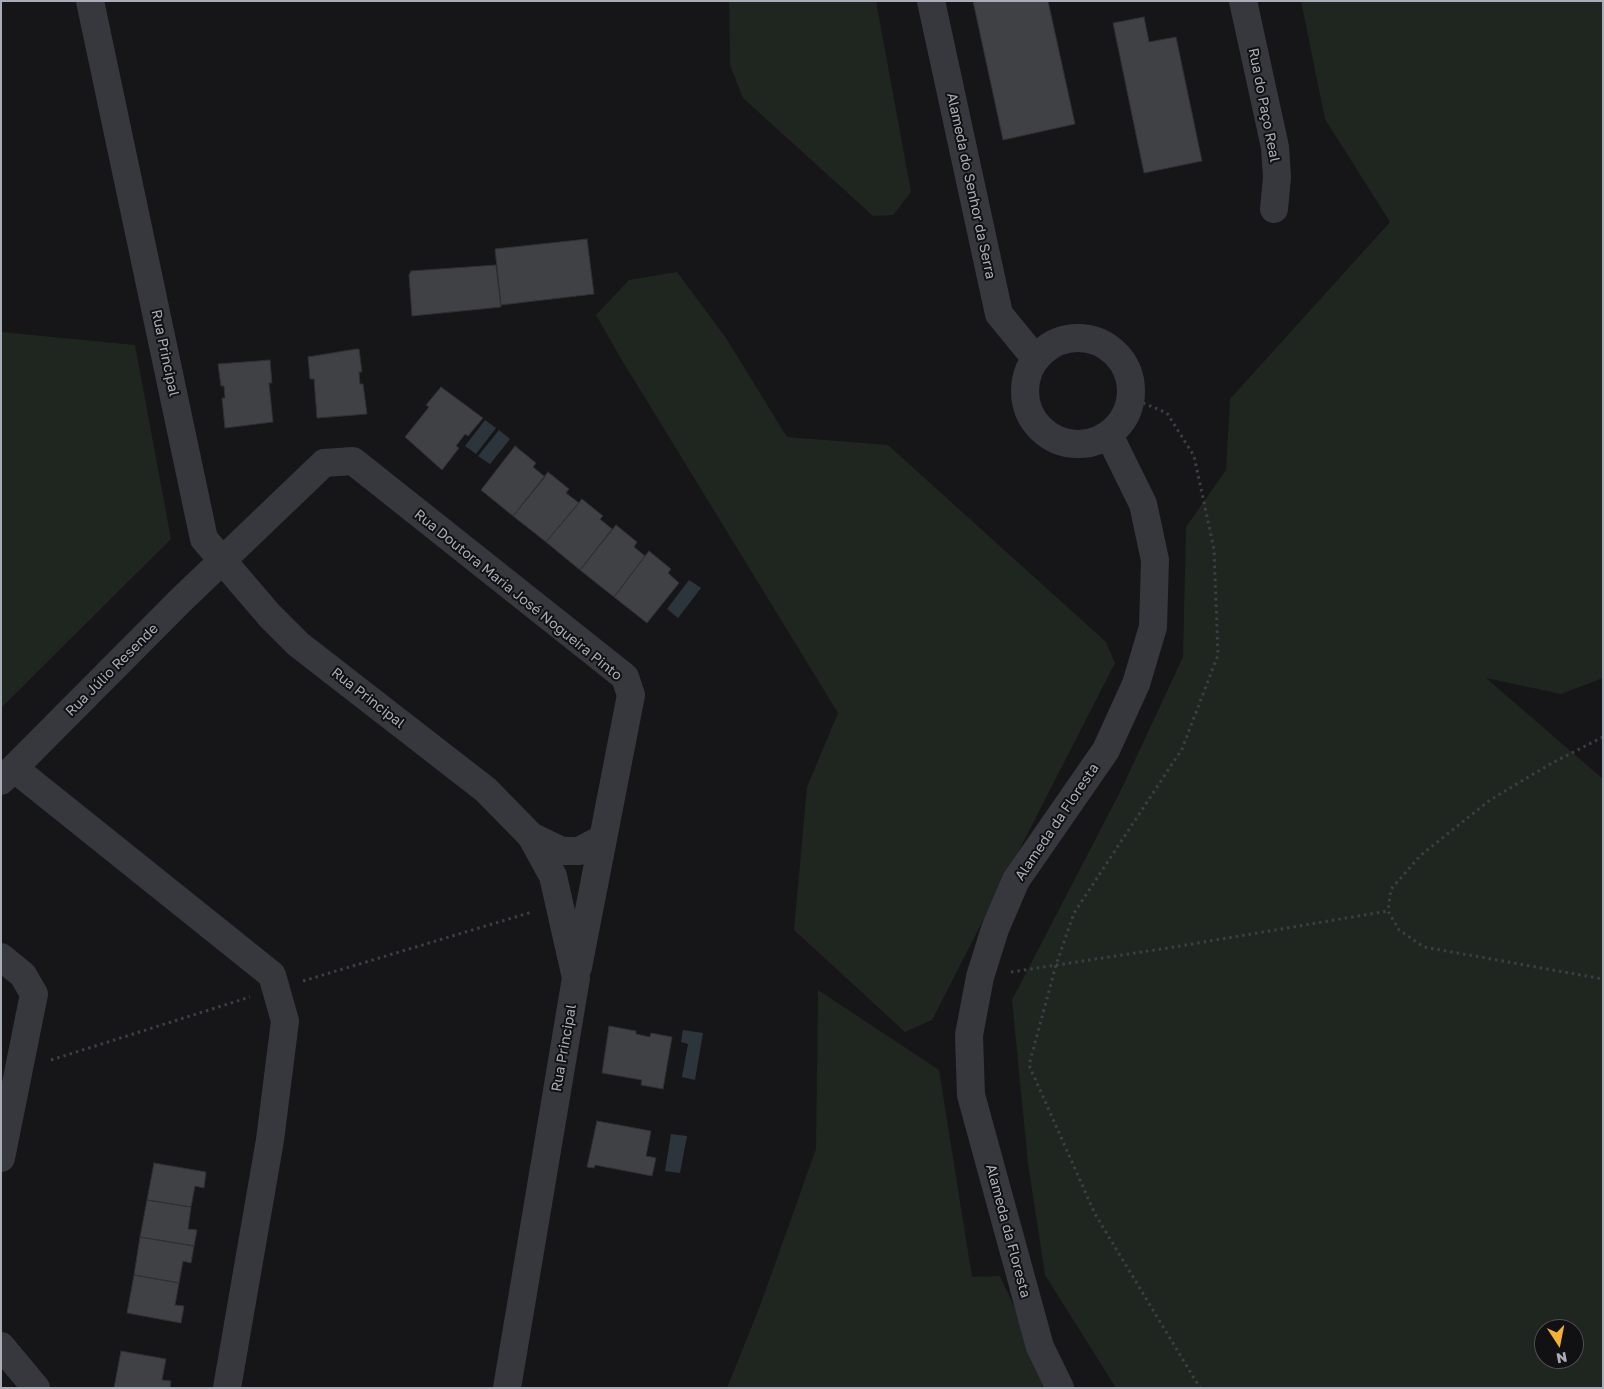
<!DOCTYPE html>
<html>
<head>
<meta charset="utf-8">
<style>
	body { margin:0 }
	#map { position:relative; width:1604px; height:1389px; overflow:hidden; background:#161618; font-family:"Golos Text",sans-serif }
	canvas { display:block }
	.frame { position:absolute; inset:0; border:2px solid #a8adb8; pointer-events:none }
	.north { position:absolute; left:1534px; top:1319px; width:50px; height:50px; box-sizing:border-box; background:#111113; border:1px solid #4d4f55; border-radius:50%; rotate:169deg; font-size:14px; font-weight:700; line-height:20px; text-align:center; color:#a8adb8 }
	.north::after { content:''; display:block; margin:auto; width:18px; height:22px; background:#f2b134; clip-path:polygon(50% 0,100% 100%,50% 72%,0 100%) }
</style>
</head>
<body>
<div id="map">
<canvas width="1604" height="1389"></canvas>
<div class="frame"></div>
<div class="north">N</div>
</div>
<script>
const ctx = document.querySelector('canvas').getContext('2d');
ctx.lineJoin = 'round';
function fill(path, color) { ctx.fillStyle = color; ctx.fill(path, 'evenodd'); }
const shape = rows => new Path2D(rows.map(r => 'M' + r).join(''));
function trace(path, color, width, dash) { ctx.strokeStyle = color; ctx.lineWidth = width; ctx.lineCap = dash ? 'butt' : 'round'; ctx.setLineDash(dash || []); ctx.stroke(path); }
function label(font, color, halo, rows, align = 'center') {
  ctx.font = font + ' "Golos Text",sans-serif'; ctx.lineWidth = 4; ctx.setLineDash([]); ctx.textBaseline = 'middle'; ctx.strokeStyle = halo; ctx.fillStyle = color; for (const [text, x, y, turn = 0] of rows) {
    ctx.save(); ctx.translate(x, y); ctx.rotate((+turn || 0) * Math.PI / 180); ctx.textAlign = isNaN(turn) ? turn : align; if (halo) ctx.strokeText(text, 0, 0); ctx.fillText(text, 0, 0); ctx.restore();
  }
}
fill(shape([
	[729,1,876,1,911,192,893,215,873,216,743,98,730,65],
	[1301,1,1603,1,1603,678,1561,694,1486,678,1603,779,1603,1388,1116,1388,1045,1275,1028,1163,1012,1000,1121,790,1183,657,1186,527,1226,470,1230,399,1390,222,1325,119],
	[1544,1329,1574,1329,1574,1359,1544,1359],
	[677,272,726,338,787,437,888,445,1106,642,1115,663,932,1020,905,1032,794,930,807,787,838,713,620,357,596,315,629,280],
	[1,332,135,345,171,539,1,708],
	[818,990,939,1070,972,1277,1000,1276,1052,1388,727,1388,760,1306,816,1149]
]), '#1e261f');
fill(shape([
	[485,420,496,428,476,454,465,446],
	[499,430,510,439,490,464,478,456],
	[689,580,701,588,678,618,667,609],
	[683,1030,703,1033,695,1080,682,1077,688,1044,681,1042],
	[671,1134,687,1136,680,1173,665,1171]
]), '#2c353c');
const building = shape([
	[973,1,1048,1,1075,124,1003,140,973,1],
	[1144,17,1149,42,1176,37,1202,161,1144,173,1113,23,1144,17],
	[587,239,594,294,501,305,495,249,587,239],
	[496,265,501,307,412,316,409,275,411,271,496,265],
	[356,349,359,349,362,372,359,372,360,384,363,384,367,414,317,418,314,379,310,379,308,357,356,349],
	[270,360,272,383,269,383,273,422,225,428,222,398,225,398,224,386,221,386,218,364,270,360],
	[441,387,483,418,468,436,465,434,456,446,459,448,442,470,405,437,429,407,426,405,441,387],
	[515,446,536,463,533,467,545,477,513,516,481,490,515,446],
	[548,472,569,489,566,493,579,503,546,542,513,516,548,472],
	[582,499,603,516,600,519,612,529,580,570,546,542,582,499],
	[616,525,637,542,634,547,645,556,614,597,580,570,616,525],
	[649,551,671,569,668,573,679,583,647,623,614,597,649,551],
	[609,1026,636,1031,636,1034,650,1037,651,1033,672,1037,663,1089,641,1085,642,1080,602,1073,609,1026],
	[597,1121,651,1131,646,1156,656,1158,652,1176,595,1165,594,1168,587,1167,597,1121],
	[154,1163,206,1172,204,1188,195,1186,191,1207,147,1200,154,1163],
	[147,1200,191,1207,188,1229,197,1230,194,1246,140,1237,147,1200],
	[140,1237,194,1246,191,1263,183,1261,179,1283,134,1275,140,1237],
	[134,1275,179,1283,175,1305,184,1306,181,1323,127,1313,134,1275],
	[121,1351,166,1359,162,1380,171,1381,170,1388,114,1388,121,1351]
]);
fill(building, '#404145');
trace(building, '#303034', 1);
trace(shape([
	[1131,398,1167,413,1194,456,1214,549,1218,655,1182,749,1074,913,1056,965,1029,1065,1095,1214,1200,1388],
	[1603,737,1552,763,1490,800,1421,855,1391,889,1388,911,1399,930,1424,947,1603,979],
	[1011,972,1168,948,1388,911],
	[303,981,532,912],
	[51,1060,250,997]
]), '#3d3f44', 3, [2.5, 4]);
trace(shape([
	[90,1,204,539,270,616,298,644,486,790,531,836,553,876,576,978,507,1388],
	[931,1,999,314,1035,358],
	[1243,1,1275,147,1277,177,1274,209],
	'1025 391a53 53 0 1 1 106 0a53 53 0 1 1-106 0Z',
	[15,769,272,975,285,1021,270,1140,227,1388],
	[1,781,181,600,324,463,353,461,625,677,631,695,578,967],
	[531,836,562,851,579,851,602,839],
	[1,957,23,975,34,994,1,1158],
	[1,1346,36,1388],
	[1060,1388,1040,1347,971,1095,969,1035,980,977,995,929,1016,880,1106,750,1136,684,1153,627,1155,560,1143,504,1109,435]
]), '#37383d', 28);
label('14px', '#a8adb8', '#111113', [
	["Rua do Paço Real",1264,105,79],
	["Alameda do Senhor da Serra",971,186,78],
	["Rua Principal",165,353,78],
	["Rua Doutora Maria José Nogueira Pinto",518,595,39],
	["Rua Júlio Resende",112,670,-45],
	["Rua Principal",368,698,38],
	["Alameda da Floresta",1057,822,-56],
	["Rua Principal",564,1048,-80],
	["Alameda da Floresta",1008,1231,75]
]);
</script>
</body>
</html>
